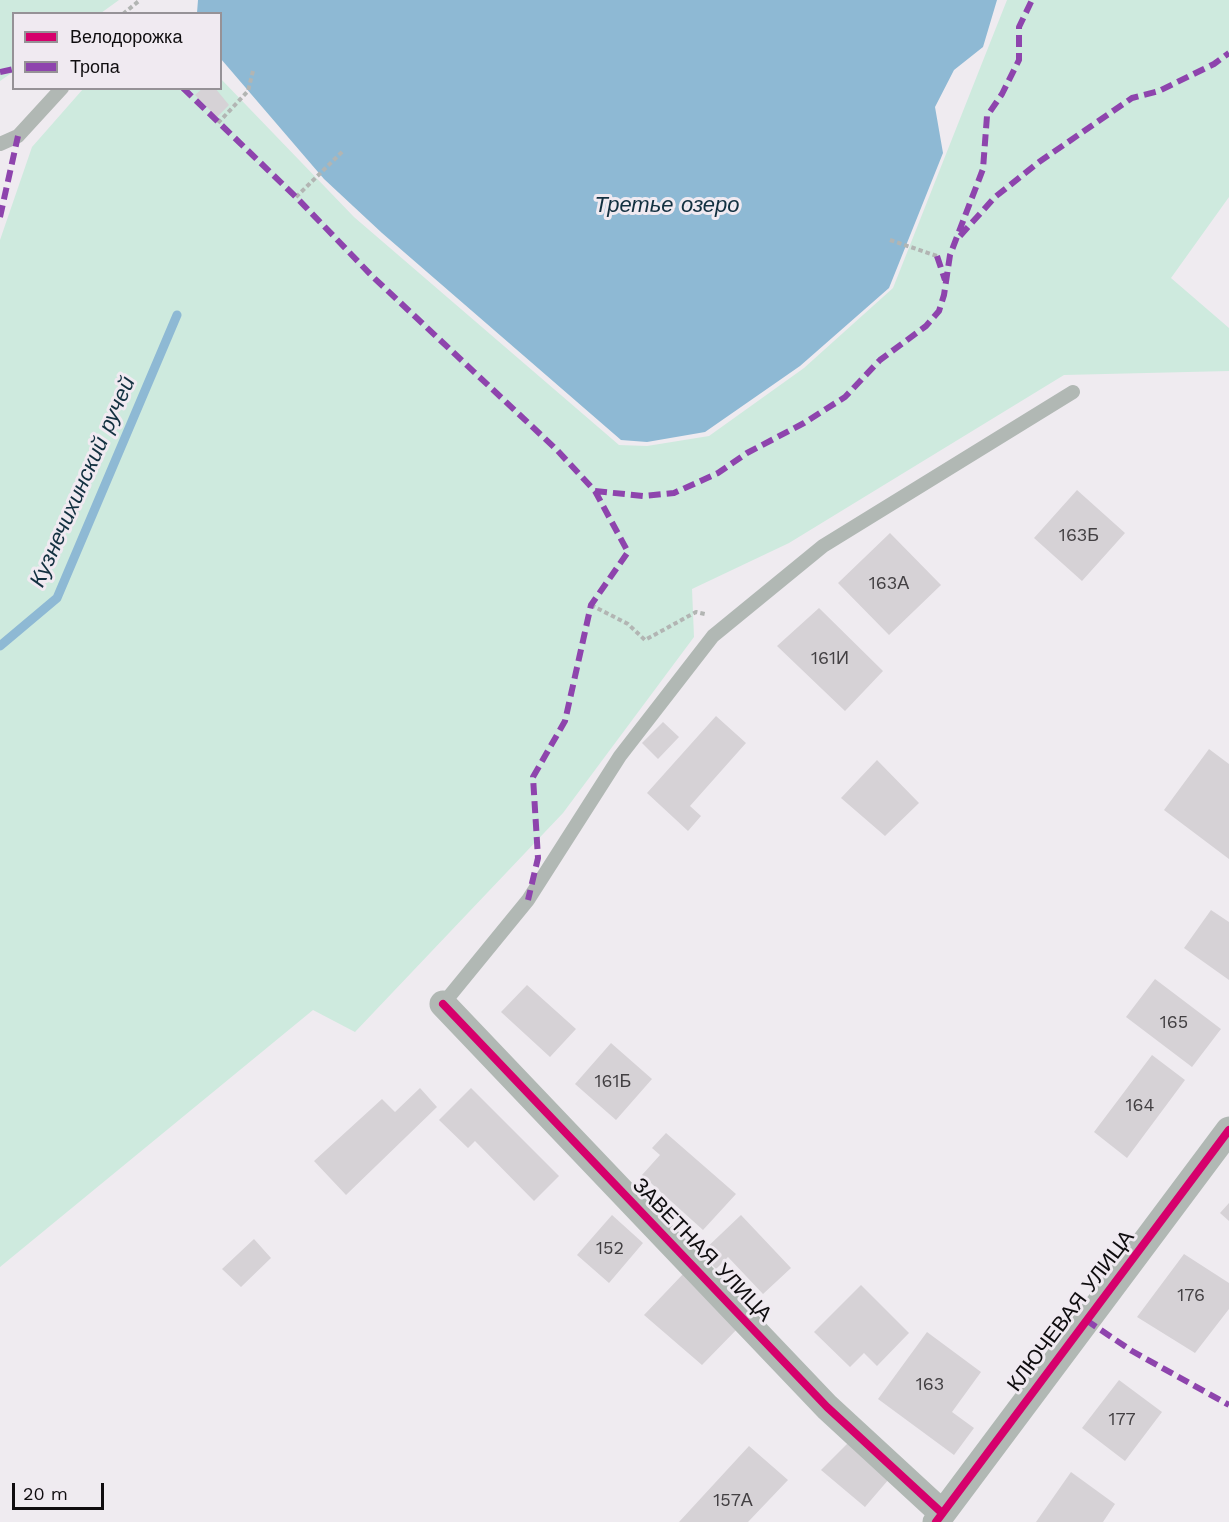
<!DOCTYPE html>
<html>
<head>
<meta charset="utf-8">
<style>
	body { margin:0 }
	#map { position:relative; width:1229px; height:1522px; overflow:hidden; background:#efebf0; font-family:"Work Sans",sans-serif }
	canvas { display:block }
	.legend { position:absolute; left:12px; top:12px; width:210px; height:78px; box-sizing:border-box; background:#f0eaf1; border:2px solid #969297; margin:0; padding:8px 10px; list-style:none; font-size:18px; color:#0f0d0f }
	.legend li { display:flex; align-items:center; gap:12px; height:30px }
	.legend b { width:30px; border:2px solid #969297 }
	.scale { position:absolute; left:12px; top:1483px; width:92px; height:27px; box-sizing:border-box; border:3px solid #0f0d0f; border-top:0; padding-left:8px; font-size:18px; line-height:21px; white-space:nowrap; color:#0f0d0f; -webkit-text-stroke:4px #f0eaf1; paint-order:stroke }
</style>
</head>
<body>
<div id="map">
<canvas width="1229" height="1522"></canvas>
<ul class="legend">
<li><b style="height:8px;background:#d6006c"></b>Велодорожка</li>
<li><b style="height:8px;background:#8e44ad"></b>Тропа</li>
</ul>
<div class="scale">20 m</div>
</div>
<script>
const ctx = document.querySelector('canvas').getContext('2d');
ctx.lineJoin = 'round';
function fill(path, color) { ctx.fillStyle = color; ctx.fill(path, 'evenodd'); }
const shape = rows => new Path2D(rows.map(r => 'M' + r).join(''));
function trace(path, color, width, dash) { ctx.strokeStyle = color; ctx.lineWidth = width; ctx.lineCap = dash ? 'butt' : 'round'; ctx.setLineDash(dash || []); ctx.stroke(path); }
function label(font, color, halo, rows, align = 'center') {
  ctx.font = font + ' "Work Sans",sans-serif'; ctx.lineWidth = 6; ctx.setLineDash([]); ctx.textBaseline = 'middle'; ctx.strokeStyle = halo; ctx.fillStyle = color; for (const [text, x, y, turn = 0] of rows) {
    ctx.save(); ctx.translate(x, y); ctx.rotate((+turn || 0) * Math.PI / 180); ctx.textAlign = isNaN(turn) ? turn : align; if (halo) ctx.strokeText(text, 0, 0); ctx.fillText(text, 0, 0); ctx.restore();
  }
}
fill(shape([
	[0,0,119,0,101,13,14,14,13,72,0,81],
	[1007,0,1229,0,1229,197,1171,278,1229,328,1229,371,1064,375,789,543,692,589,694,637,563,813,355,1032,313,1010,0,1267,0,240,32,147,83,89,220,88,221,79,354,217,619,445,647,446,709,436,804,368,893,288]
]), '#ceeade');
fill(shape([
	[198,0,997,0,983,47,954,70,935,107,943,153,889,288,800,366,705,432,647,442,621,440,382,233,324,179,221,59,220,14,197,13]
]), '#8eb9d4');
trace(shape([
	[0,646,57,598,177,315]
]), '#8eb9d4', 9);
fill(shape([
	[203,88,215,88,229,105,217,117,195,95],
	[1077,490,1125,533,1082,581,1034,538],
	[890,533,941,585,889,635,838,583],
	[819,608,883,671,845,711,777,646],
	[716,716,746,743,690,806,701,816,688,831,647,793],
	[663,722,679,737,658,759,642,743],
	[1209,749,1229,764,1229,859,1164,810],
	[877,760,919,803,885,836,841,798],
	[1211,910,1229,922,1229,980,1184,948],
	[1155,979,1221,1029,1192,1067,1126,1017],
	[527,985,576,1029,550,1057,501,1012],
	[611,1043,652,1079,616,1120,575,1084],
	[1152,1055,1185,1080,1127,1158,1094,1132],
	[420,1088,437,1107,346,1195,314,1161,382,1099,395,1112],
	[471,1088,559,1176,534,1201,475,1141,468,1148,439,1120],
	[666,1133,736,1194,703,1230,642,1175,660,1155,652,1148],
	[1229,1203,1229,1221,1220,1213],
	[612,1215,643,1243,609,1283,577,1255],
	[741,1215,791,1268,763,1294,728,1257,716,1269,701,1253],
	[254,1239,271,1258,241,1287,222,1269],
	[1184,1254,1229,1283,1229,1309,1195,1353,1137,1317],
	[684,1273,740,1326,702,1365,644,1315],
	[861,1285,909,1333,877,1366,864,1353,850,1367,814,1332],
	[927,1332,981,1372,952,1412,974,1428,954,1455,878,1399],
	[1119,1380,1162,1412,1125,1461,1082,1428],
	[849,1442,889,1479,865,1507,821,1470],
	[749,1446,788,1480,748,1522,679,1522],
	[1071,1472,1115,1504,1103,1522,1036,1522]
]), '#d6d2d6');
trace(shape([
	[123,14,140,0],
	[218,123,248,91,253,71],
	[296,197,344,150],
	[890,240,937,256],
	[591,605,628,624,645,640,696,612,705,614]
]), '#b2b5b3', 4, [4.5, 3]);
trace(shape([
	[0,144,18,136,62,88],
	[443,1004,528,900,620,756,713,636,823,546,1073,392]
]), '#b1b8b4', 14);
trace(shape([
	[443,1004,827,1407,942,1513],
	[936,1522,1229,1130]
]), '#b1b8b4', 27);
trace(shape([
	[0,72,14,69],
	[183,88,296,197,372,276,556,449,595,491,628,552,591,605,565,721,533,777,538,858,528,900],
	[0,217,18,136],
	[960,236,995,197,1039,162,1132,98,1159,91,1214,64,1229,53],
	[937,256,945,280],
	[595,491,643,496,674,493,718,473,747,453,804,423,845,397,880,360,926,326,939,311,944,295,950,255,983,169,987,116,1002,94,1019,60,1019,27,1032,0],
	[1086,1320,1132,1351,1229,1405]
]), '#8e44ad', 6, [12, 6]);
trace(shape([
	[443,1004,827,1407,942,1513],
	[936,1522,1229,1130]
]), '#d6006c', 8);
label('18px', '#434043', null, [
	["163Б",1079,536],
	["163А",889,584],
	["161И",830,659],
	["165",1174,1023],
	["161Б",613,1082],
	["164",1140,1106],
	["152",610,1249],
	["176",1191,1296],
	["163",930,1385],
	["177",1122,1420],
	["157А",733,1501]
]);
label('21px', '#0f0d0f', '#f0eaf1', [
	["ЗАВЕТНАЯ УЛИЦА",702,1250,46],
	["КЛЮЧЕВАЯ УЛИЦА",1071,1311,-53]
]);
label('italic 22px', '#123040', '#f0eaf1', [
	["Третье озеро",667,206],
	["Кузнечихинский ручей",83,482,-66]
]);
</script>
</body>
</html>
